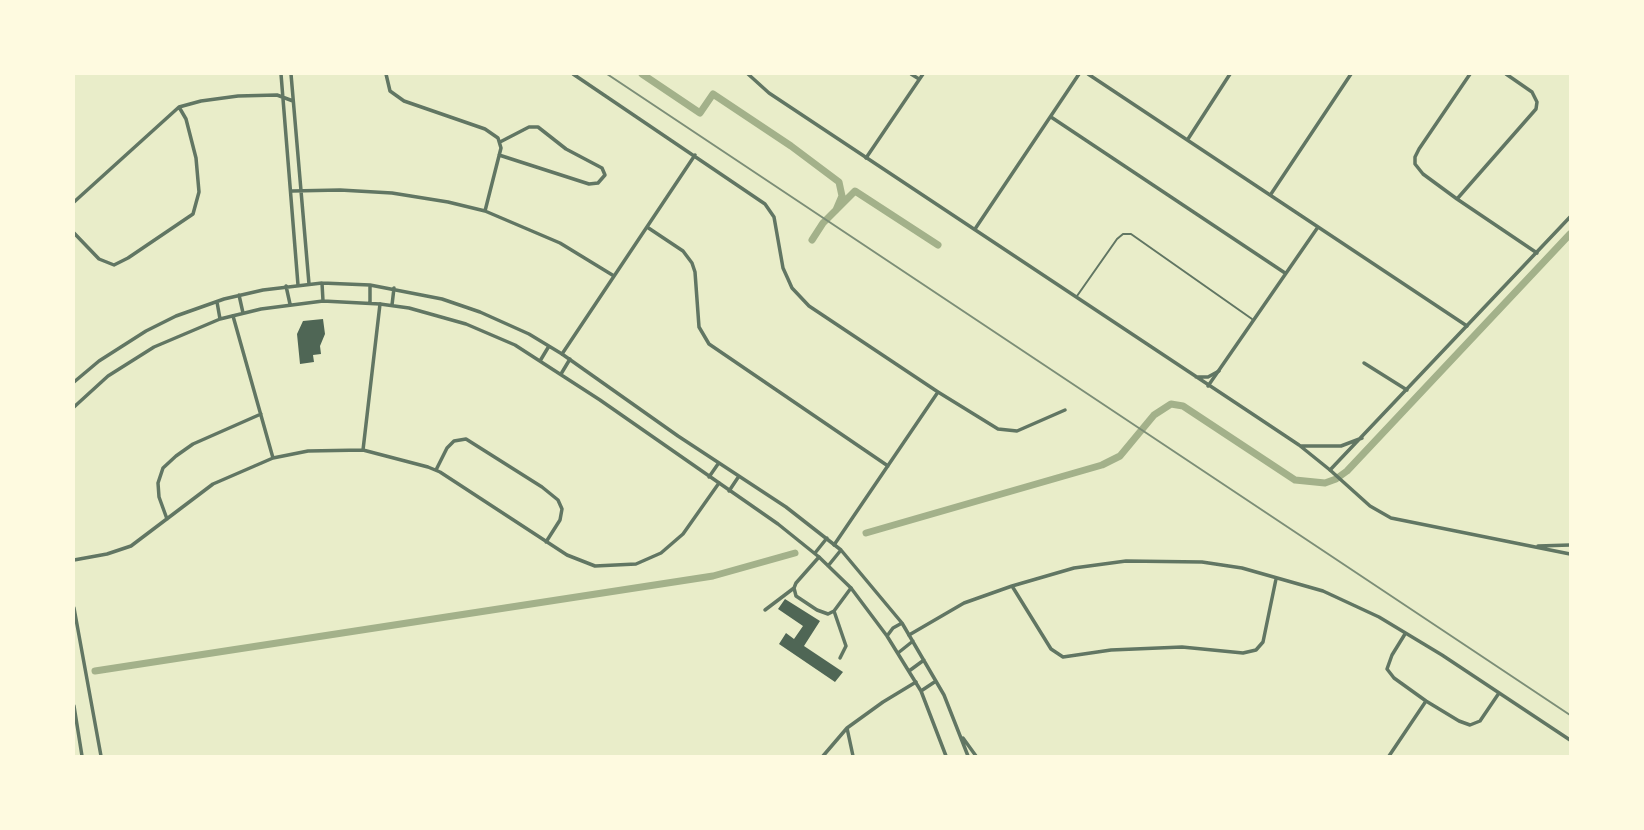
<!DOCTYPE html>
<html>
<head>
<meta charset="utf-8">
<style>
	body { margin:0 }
	#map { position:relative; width:1644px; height:830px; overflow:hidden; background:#e9edc9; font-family:Mulish,sans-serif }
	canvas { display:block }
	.frame { position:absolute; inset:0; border:75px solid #fefae0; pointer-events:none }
</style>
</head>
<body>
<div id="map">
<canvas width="1644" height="830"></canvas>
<div class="frame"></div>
</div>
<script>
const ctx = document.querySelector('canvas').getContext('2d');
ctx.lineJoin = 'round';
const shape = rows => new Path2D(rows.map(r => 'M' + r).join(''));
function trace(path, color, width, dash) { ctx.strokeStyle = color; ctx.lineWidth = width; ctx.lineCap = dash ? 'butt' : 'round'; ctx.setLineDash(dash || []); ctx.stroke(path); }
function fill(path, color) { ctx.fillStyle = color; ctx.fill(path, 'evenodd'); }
trace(shape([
	[642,74,700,113,713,94,791,146,839,182,842,196,836,210],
	[812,240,823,223,855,191,938,245],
	[866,533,1102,465,1120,456,1154,415,1171,404,1183,406,1295,480,1325,483,1336,479,1347,471,1570,234],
	[95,671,713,576,795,553]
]), '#a3b18a', 7);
fill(shape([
	[323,319,325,334,320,346,321,354,313,355,314,362,300,364,297,334,303,321],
	[785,599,820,621,804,646,843,672,835,682,779,644,786,633,794,639,803,626,778,609]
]), '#4f6655');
trace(shape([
	[1077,296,1117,239,1123,234,1131,234,1252,319]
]), '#617663', 2);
trace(shape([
	[281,74,298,285],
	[291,74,309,284],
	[386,74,390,91,404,101,485,129,498,138,501,148,485,211],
	[573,74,765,204,774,217,783,268,788,279,792,288,809,306,938,392,998,429,1017,431,1065,410],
	[911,74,919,79],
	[1088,74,1467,326],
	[1470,74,1419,149,1415,157,1415,164,1423,174,1457,199,1537,253],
	[1051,117,1285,273],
	[1188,139,1230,74],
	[499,155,589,184,598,183,605,175,602,168,566,149,538,127,529,127,500,142],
	[866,158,923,74],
	[292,191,340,190,392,193,448,202,485,211,560,243,614,276],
	[1271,194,1351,74],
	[1457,199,1536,109,1537,102,1532,92,1506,74],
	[74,202,179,107,201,101,238,96,277,95,293,101],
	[647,227,683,251,692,263,695,272,699,327,709,344,888,466],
	[975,229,1079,74],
	[74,233,99,259,114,265,128,258,193,214,199,192,196,158,186,119,179,107],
	[233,316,273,458],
	[562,354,695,155],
	[1364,363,1407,390],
	[1208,386,1318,227],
	[363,450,380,304],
	[436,470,447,448,454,441,466,439,542,487,558,500,562,509,560,520,546,542],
	[1330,470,1370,506,1391,518,1570,554],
	[167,519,159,497,158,483,163,468,176,456,193,444,261,414],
	[834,545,938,392],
	[1538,546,1570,545],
	[819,557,796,583,794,588,796,596,817,610,828,614,834,611,851,588],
	[74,560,107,554,131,546,213,484,273,458,308,451,363,450,428,467,440,472,567,555,595,566,636,564,661,553,683,534,719,483],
	[1012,586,1051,649,1063,657,1111,650,1182,647,1243,653,1256,650,1263,642,1276,579],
	[74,608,101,756],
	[765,610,794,588],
	[834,611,846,646,840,658],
	[1405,634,1392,655,1387,669,1394,678,1426,701,1459,721,1470,725,1480,721,1499,693],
	[909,635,964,603,1012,586,1074,568,1126,561,1202,562,1242,568,1323,591,1379,617,1442,655,1570,740],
	[74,706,82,756],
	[847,728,853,756],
	[823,756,847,728,883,702,916,682],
	[1389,756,1426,701]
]), '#617663', 3.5);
trace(shape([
	[748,74,769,93,1257,417,1299,445,1330,470,1570,217],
	[322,283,323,301],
	[286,286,290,304],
	[239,295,243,313],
	[217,302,220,319],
	[370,303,370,285],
	[392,305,394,288],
	[540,361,549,346],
	[561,374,570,359],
	[1196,377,1208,377,1219,371],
	[74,382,99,361,146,331,176,316,224,299,263,290,322,283,370,285,442,299,480,312,529,334,562,354,678,436,786,507,841,550,902,623,944,695,968,756],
	[74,407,108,376,154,347,220,319,261,309,323,301,380,304,409,308,466,324,515,345,600,400,778,524,819,557,851,588,887,636,921,691,946,756],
	[1301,446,1341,446,1362,438],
	[709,477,718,464],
	[729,491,739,476],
	[815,553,827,538],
	[828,566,841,550],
	[887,636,893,628,902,623],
	[898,653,913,641],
	[909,671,924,660],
	[921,691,936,681],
	[963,738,976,756]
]), '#617663', 3.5);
trace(shape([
	[607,74,1570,715]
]), '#7c8e77', 2);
</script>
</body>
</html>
